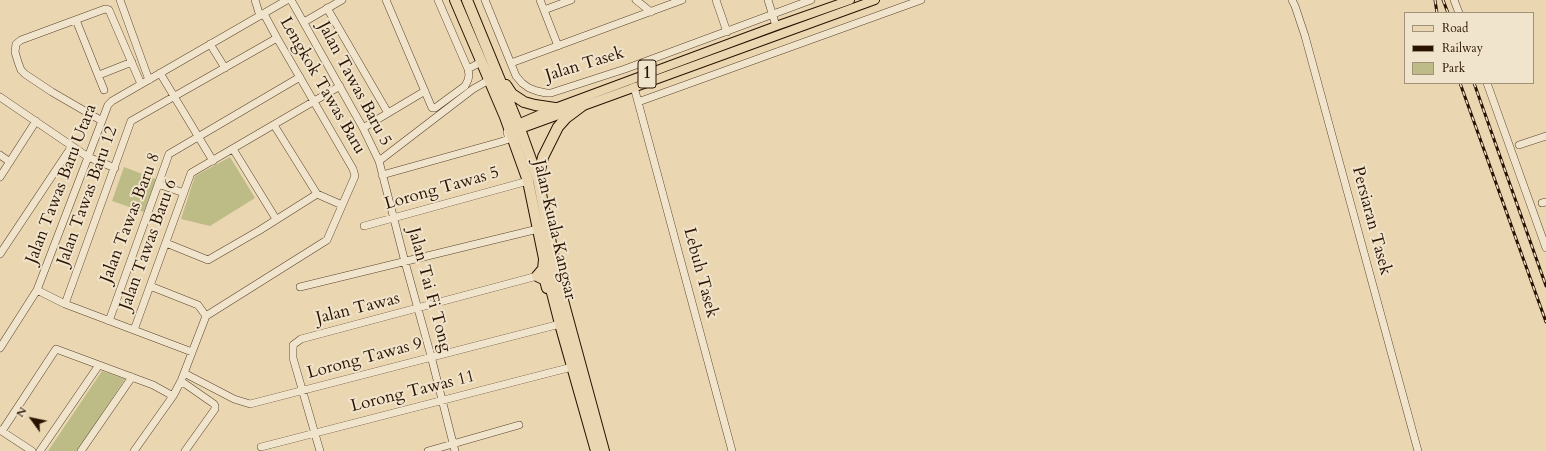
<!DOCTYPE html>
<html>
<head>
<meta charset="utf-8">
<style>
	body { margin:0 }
	#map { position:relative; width:1546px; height:451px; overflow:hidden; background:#ead6b1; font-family:Cardo,serif }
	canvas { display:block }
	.legend { position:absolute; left:1404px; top:12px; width:130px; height:72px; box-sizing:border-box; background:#f1e4cc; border:1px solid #a1907a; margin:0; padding:5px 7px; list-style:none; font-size:12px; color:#291200 }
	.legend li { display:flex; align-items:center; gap:8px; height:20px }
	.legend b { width:20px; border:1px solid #a1907a }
	.north { position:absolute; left:12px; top:399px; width:40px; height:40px; -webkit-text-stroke:3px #f1e4cc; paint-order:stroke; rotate:303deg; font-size:11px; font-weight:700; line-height:16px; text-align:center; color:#291200 }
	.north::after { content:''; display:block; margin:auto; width:14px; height:18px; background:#291200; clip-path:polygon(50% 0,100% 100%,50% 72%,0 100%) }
</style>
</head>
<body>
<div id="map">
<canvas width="1546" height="451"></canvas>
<ul class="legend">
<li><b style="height:5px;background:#ead6b1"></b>Road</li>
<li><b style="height:5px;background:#291200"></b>Railway</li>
<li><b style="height:11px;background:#bdbc87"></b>Park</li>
</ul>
<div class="north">N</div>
</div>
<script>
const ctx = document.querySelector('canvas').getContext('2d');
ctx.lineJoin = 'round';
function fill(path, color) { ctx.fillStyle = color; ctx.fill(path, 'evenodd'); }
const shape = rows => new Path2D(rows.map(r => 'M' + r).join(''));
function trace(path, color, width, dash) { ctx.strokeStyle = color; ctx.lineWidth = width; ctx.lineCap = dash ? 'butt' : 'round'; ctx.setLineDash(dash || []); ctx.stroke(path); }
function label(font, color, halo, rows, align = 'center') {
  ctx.font = font + ' Cardo,serif'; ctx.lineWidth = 4; ctx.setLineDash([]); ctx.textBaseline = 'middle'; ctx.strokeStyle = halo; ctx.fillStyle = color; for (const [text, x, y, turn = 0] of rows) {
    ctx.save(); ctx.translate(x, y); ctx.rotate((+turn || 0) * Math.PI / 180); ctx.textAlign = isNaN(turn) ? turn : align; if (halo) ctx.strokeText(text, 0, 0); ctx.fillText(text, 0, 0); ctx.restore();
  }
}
fill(shape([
	[230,157,255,198,210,226,181,219,195,176],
	[124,167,156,179,144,212,112,201],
	[102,371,125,379,77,451,48,451]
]), '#bdbc87');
const minor = shape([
	[120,0,149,80],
	[255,0,260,16],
	[291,0,363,128,379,161,405,262,431,356,455,451],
	[386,0,432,108,435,108,465,86,468,80,469,75,468,69,438,0],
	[485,0,516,76,522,83,529,88,537,91,546,93,551,93,625,69,811,0],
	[540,0,558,46],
	[636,0,651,12],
	[716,0,727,32],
	[768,0,776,26],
	[1292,0,1295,6,1305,36,1418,451],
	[1454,0,1459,13],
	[327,8,388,113],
	[544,10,571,0],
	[76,20,104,90],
	[304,22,342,0],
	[210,44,225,68],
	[511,63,682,0],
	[468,69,481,62],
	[160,73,213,161],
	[99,75,132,62],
	[1487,83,1546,248],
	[634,87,732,451],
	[0,97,88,157,115,168],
	[638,102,921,0],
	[102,121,52,92,25,74,21,70,18,62,15,52,16,44,21,40,105,9,109,10,141,84],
	[274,125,317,194,342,205],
	[363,128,425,91],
	[1519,145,1546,136],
	[233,149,276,219],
	[0,155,10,162],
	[379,161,473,89,489,80],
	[382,175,500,142,509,139,507,132],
	[0,177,36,121],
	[158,184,184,193],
	[1542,203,1546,202],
	[364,226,528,181],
	[166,243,208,260,260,230,317,194],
	[0,254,72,146],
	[150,286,198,305,206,316],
	[300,287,538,229],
	[37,290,65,304,192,352],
	[65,304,131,121,277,38],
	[206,316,327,240,355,176,353,169,277,38,264,14],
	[109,321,169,154,300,77],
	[134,330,191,173,340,86],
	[0,348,37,290,108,105,112,101,287,0],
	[184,373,234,399,250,404,560,324],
	[181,381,214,404,215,406,215,409,185,451],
	[0,430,32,451],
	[2,431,56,349,153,385,173,396],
	[261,447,572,367],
	[40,451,99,365],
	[81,451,132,377],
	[134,451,173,396,181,381,206,316],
	[320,451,293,358,293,345,301,339,541,275],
	[428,451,519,425]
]);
const major = shape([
	[513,126,555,108,776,26,850,0],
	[514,129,520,129,875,0]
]);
const highway = shape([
	[455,0,505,117,528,181,547,273,560,324,596,451],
	[467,0,520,129,538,179,561,293,604,451],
	[506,85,512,94,524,102,535,105,555,108],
	[538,179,543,157,558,127,566,118,582,106],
	[544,260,543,269,537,276,545,280,547,288]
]);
trace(minor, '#59432c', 8);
trace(major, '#291200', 10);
trace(highway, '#291200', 12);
trace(minor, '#f1e4cc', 7);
trace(major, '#ead6b1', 8);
trace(highway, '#ead6b1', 10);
const rail = shape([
	[1435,0,1437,13],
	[1443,0,1448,13],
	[1460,83,1546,322],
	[1474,83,1546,286]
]);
trace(rail, '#291200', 3);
trace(rail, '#f1e4cc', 1.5, [4.5]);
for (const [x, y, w] of [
	[647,74,18]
]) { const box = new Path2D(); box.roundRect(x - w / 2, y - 14, w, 28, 3); ctx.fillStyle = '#f1e4cc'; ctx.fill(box); trace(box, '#291200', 1); }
label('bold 16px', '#291200', null, [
	["1",647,74]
]);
label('17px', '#291200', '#f1e4cc', [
	["Jalan Tasek",585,65,-17],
	["Jalan Tawas Baru 5",354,84,62],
	["Lengkok Tawas Baru",322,86,60],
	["Jalan Tawas Baru Utara",62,184,-69],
	["Lorong Tawas 5",442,189,-16],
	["Jalan Tawas Baru 12",88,196,-70],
	["Jalan Tawas Baru 8",131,218,-69],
	["Persiaran Tasek",1371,221,75],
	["Jalan Kuala Kangsar",554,230,77],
	["Jalan Tawas Baru 6",149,245,-70],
	["Lebuh Tasek",700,273,75],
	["Jalan Tai Fi Tong",429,290,75],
	["Jalan Tawas",358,309,-14],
	["Lorong Tawas 9",365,359,-15],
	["Lorong Tawas 11",413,392,-14]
]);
</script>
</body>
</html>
